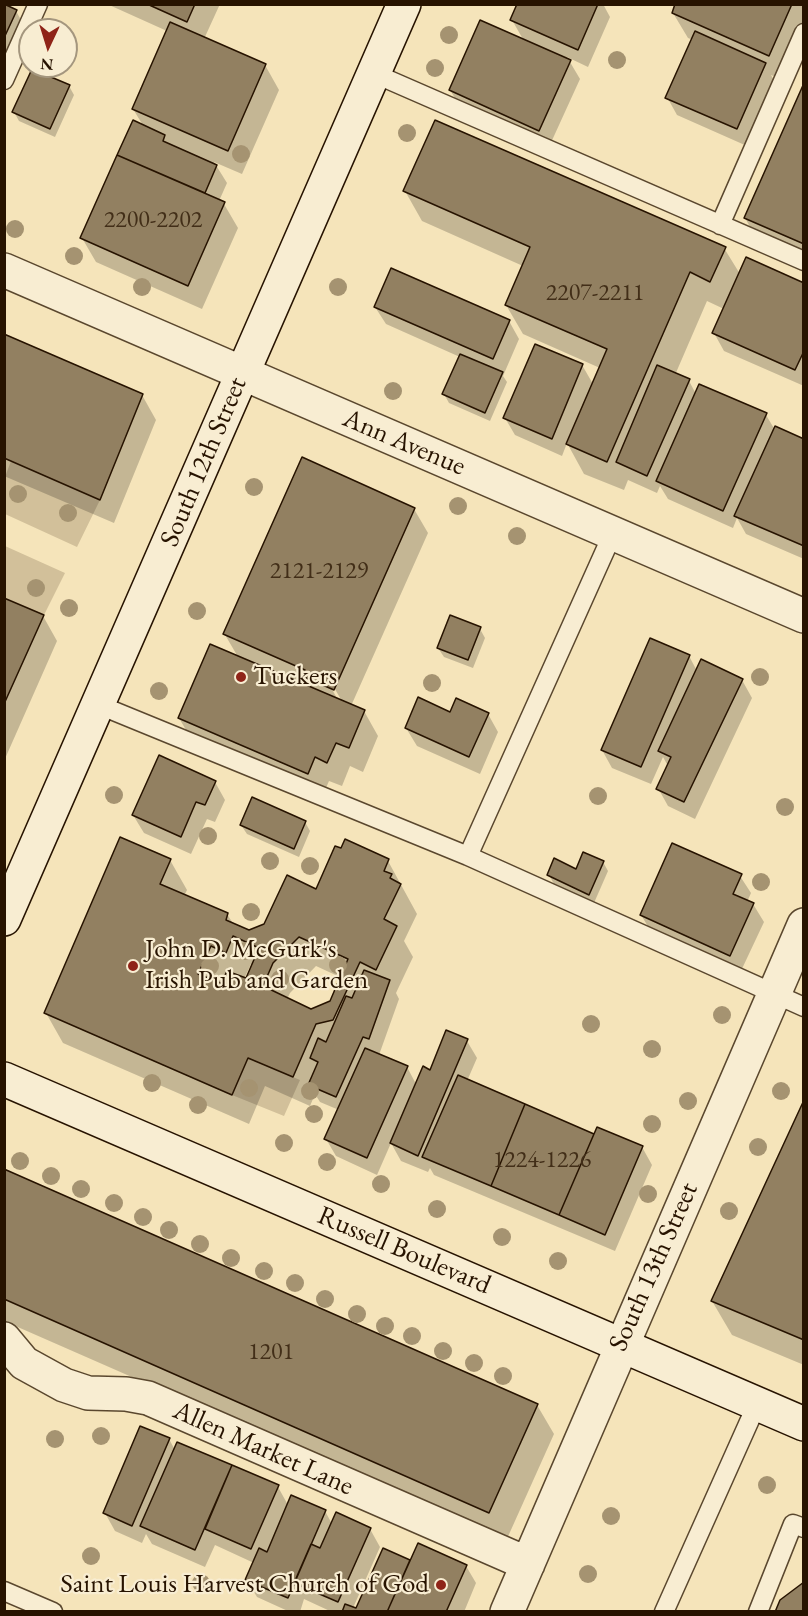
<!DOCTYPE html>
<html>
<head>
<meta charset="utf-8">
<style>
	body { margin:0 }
	#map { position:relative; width:808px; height:1616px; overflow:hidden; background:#f5e4ba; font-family:"EB Garamond",serif }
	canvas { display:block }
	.frame { position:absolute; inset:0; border:6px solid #271300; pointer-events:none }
	.north { position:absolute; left:18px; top:18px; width:60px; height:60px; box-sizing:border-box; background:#f8edd2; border:2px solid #a4967e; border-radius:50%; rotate:184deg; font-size:16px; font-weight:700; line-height:24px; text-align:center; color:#271300 }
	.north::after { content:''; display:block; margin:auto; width:21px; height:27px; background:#8f2418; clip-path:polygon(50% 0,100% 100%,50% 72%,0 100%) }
</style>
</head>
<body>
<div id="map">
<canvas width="808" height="1616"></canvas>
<div class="frame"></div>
<div class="north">N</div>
</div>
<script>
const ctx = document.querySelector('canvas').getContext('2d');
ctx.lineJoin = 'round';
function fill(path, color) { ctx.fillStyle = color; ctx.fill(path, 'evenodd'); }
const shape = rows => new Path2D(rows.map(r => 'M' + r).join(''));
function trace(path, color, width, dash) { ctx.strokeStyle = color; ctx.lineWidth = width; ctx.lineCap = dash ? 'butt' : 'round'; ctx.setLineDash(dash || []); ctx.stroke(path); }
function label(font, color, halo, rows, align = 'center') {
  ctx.font = font + ' "EB Garamond",serif'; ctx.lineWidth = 4.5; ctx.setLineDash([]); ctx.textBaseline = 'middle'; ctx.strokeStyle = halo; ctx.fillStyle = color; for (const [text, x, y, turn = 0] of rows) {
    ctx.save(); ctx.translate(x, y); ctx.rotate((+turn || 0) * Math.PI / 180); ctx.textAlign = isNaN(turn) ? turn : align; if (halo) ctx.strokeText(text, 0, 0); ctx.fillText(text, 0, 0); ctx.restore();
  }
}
fill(shape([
	[11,461,100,500,77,547,5,514,5,477],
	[5,546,65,573,44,615,5,598],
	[248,1058,300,1080,284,1116,232,1095]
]), '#d2c09a');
fill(shape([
	[107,4,220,4,204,39,265,65,279,90,242,174,214,162,227,183,219,201,224,204,238,228,202,309,96,262,82,238,134,122,144,127,133,109,167,31],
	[519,4,603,4,610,17,588,67,567,57,580,79,549,147,461,108,450,90,524,41,512,20],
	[677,4,804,4,804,35,783,80,771,75,775,82,747,146,677,115,667,97,693,40,688,38,673,13],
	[4,6,16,11,26,29,4,68],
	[69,86,74,95,55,137,19,121,14,112],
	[804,86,804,266,762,248,745,218],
	[405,191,724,248,740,274,804,284,804,386,724,351,714,333,724,309,707,301,675,375,689,381,696,394,766,415,775,430,804,441,804,559,746,534,737,518,733,528,668,499,660,486,657,493,628,480,624,490,584,474,567,443,562,456,515,435,505,418,582,365,593,384,600,368,523,334,506,305,523,266,422,221],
	[375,307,509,321,519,339,503,376,507,382,490,421,449,403,444,394,460,357,386,324],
	[4,336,142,395,156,420,114,523,4,476],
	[414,509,428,533,351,706,364,711,378,736,363,772,350,766,342,786,329,781,322,797,193,742,179,718,238,657,224,633],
	[331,682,344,705,338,700,329,684],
	[4,599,43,616,57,641,4,761],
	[480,629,485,638,473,668,444,657,438,648],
	[689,656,697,671,742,680,752,698,695,819,668,806,658,788,668,766,663,757,651,784,612,768,602,750],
	[451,714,488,714,498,732,480,774,417,746,406,728],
	[215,782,225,800,215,822,207,819,191,854,144,833,133,815],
	[305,822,310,831,299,857,247,834,241,825],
	[170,860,187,890,184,896,227,914,234,925,249,932,265,925,317,891,388,861,417,914,404,941,413,957,396,993,399,999,379,1055,407,1067,416,1084,467,1041,477,1058,467,1081,595,1136,642,1147,652,1165,615,1251,434,1175,430,1168,428,1172,401,1161,391,1143,377,1175,336,1156,326,1139,339,1110,320,1102,315,1094,310,1106,265,1086,249,1124,63,1043,46,1013],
	[251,964,253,965,246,980,244,979],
	[316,966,342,978,331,1002,311,1010,287,999,290,993],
	[603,862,608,871,594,903,554,884,549,875,576,871],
	[740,876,751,893,747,902,753,904,764,922,740,973,652,933,641,915],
	[804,1103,804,1365,732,1335,712,1301],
	[4,1170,537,1405,554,1434,506,1541,4,1321],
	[169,1439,175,1450,178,1444,278,1487,288,1505,325,1511,332,1524,370,1529,380,1547,353,1608,357,1610,383,1550,411,1562,466,1566,476,1583,464,1612,332,1612,304,1599,300,1612,290,1612,257,1597,247,1580,254,1563,215,1545,205,1567,152,1544,146,1534,142,1543,115,1531,105,1513]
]), '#0003');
const building = shape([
	[4,4,17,10,4,38,4,4],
	[147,4,195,4,187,22,147,4],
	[517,4,598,4,578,50,510,20,517,4],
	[675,4,792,4,769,56,672,13,675,4],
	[480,20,571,60,539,131,449,90,480,20],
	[170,22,266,64,228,151,132,109,170,22],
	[695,31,766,63,737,129,665,98,695,31],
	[32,69,70,85,50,129,12,112,32,69],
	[804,83,804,244,744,218,804,83],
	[133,120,165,135,163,141,217,165,205,193,117,155,133,120],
	[435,120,726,247,710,282,690,272,607,462,566,444,607,349,505,305,530,247,403,191,435,120],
	[117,155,225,202,188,286,80,238,117,155],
	[746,257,804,283,804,351,795,370,712,333,746,257],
	[391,268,510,320,493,359,374,307,391,268],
	[4,334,143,394,100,500,4,458,4,334],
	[535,344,583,364,552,439,503,418,535,344],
	[460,354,503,372,485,413,442,394,460,354],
	[657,365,690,379,647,476,616,462,657,365],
	[699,384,767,413,723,511,656,481,699,384],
	[775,426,804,439,804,546,734,516,775,426],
	[302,457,415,508,334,690,302,676,305,670,223,634,302,457],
	[4,598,44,615,4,704,4,598],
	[450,615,481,627,468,660,437,648,450,615],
	[650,638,690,655,641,767,601,750,650,638],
	[210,644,365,710,349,748,336,743,327,763,315,757,308,774,178,718,210,644],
	[701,659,743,679,684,802,656,789,671,757,658,751,701,659],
	[418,697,450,712,456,698,489,713,469,757,405,728,418,697],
	[159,755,216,781,205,805,196,802,181,837,132,815,159,755],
	[252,797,306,821,294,849,240,825,252,797],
	[120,837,171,859,160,884,228,913,226,920,249,930,264,924,287,875,316,889,335,846,341,848,345,839,389,859,384,871,392,874,390,878,401,884,384,919,397,926,376,970,360,962,333,1020,316,1024,293,1077,248,1058,232,1095,44,1013,120,837],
	[233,936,259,948,246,978,227,971,221,983,198,974,211,946,226,953,233,936],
	[299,937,348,959,330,1001,311,1009,263,986,273,963,299,937],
	[672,843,742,874,733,894,754,903,730,956,640,915,672,843],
	[583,852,604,861,589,895,547,875,554,858,576,869,583,852],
	[364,970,390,980,369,1039,363,1037,336,1097,308,1085,318,1062,310,1058,318,1038,326,1042,346,996,352,998,364,970],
	[446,1030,468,1039,418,1156,390,1143,423,1066,430,1070,446,1030],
	[365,1048,408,1066,367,1158,324,1139,365,1048],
	[458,1075,525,1104,491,1186,422,1157,458,1075],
	[804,1100,804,1340,711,1301,804,1100],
	[525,1104,594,1134,559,1215,491,1186,525,1104],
	[597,1127,643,1146,605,1235,559,1215,597,1127],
	[4,1169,538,1404,489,1513,4,1299,4,1169],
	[140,1426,170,1438,132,1526,103,1513,140,1426],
	[177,1442,232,1465,195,1550,140,1526,177,1442],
	[232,1465,279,1485,251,1549,205,1529,232,1465],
	[291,1495,326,1510,288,1598,245,1580,259,1548,267,1552,291,1495],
	[336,1512,371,1528,338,1602,294,1583,311,1544,320,1548,336,1512],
	[418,1543,467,1565,446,1612,387,1612,418,1543],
	[383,1548,410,1560,387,1612,342,1612,345,1604,356,1608,383,1548],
	[804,1582,804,1612,775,1612,780,1600,804,1582]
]);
fill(building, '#928061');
trace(building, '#271300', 1.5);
const lane = shape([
	[373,73,804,261],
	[4,80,38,4],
	[720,225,804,33],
	[99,705,468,856,804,1007],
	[468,856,613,533],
	[4,1591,53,1612],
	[664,1612,757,1404],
	[758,1612,793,1524,804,1528]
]);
const street = shape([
	[4,270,804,616],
	[4,1339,24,1363,64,1385,88,1393,126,1394,148,1398,528,1564],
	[507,1612,804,925]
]);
const secondary = shape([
	[4,919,404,4],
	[4,1079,804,1424]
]);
trace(lane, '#5a472e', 21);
trace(street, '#5a472e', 36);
trace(secondary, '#271300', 36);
trace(lane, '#f8edd2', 18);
trace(street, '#f8edd2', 33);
trace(secondary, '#f8edd2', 33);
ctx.fillStyle = '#a59371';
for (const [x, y] of [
	[449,35],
	[617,60],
	[435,68],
	[407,133],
	[241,154],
	[15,229],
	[74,256],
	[142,287],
	[338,287],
	[393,391],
	[254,487],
	[18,494],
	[458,506],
	[68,513],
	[517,536],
	[36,588],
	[69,608],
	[197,611],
	[760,677],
	[432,683],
	[159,691],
	[114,795],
	[598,796],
	[785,807],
	[208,836],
	[270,861],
	[310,866],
	[761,882],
	[251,912],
	[245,951],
	[338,965],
	[210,966],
	[280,979],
	[722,1015],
	[591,1024],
	[652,1049],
	[152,1083],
	[249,1088],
	[310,1091],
	[781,1091],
	[688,1101],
	[198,1105],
	[314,1114],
	[652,1124],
	[284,1143],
	[758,1147],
	[20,1161],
	[327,1162],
	[51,1176],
	[381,1184],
	[81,1189],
	[648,1194],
	[114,1203],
	[437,1209],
	[729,1211],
	[143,1217],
	[169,1230],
	[502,1237],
	[200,1244],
	[231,1258],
	[558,1261],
	[264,1271],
	[295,1283],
	[325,1299],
	[357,1314],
	[385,1326],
	[412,1336],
	[443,1351],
	[474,1363],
	[503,1376],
	[101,1436],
	[55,1439],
	[767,1485],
	[611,1516],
	[91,1556],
	[588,1574],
	[201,1583]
]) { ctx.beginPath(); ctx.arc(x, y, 9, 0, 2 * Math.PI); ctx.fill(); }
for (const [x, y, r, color] of [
	[241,677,6,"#8f2418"],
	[133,966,6,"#8f2418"],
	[441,1585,6,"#8f2418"]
]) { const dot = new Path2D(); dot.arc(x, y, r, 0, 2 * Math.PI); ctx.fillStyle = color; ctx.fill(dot); trace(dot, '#f8edd2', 2); }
label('24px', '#422e18', null, [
	["2200-2202",153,220],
	["2207-2211",595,293],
	["2121-2129",319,571],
	["1224-1226",542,1160],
	["1201",271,1352]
]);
label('27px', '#271300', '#f8edd2', [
	["Ann Avenue",404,443,23],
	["South 12th Street",204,462,-67],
	["Russell Boulevard",404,1251,23],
	["South 13th Street",654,1267,-66],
	["Allen Market Lane",263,1449,24]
]);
label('27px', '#271300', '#f8edd2', [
	["Tuckers",253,677],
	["John D. McGurk's",145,950],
	["Irish Pub and Garden",145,981],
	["Saint Louis Harvest Church of God",429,1585,"right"]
], 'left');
</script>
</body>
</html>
